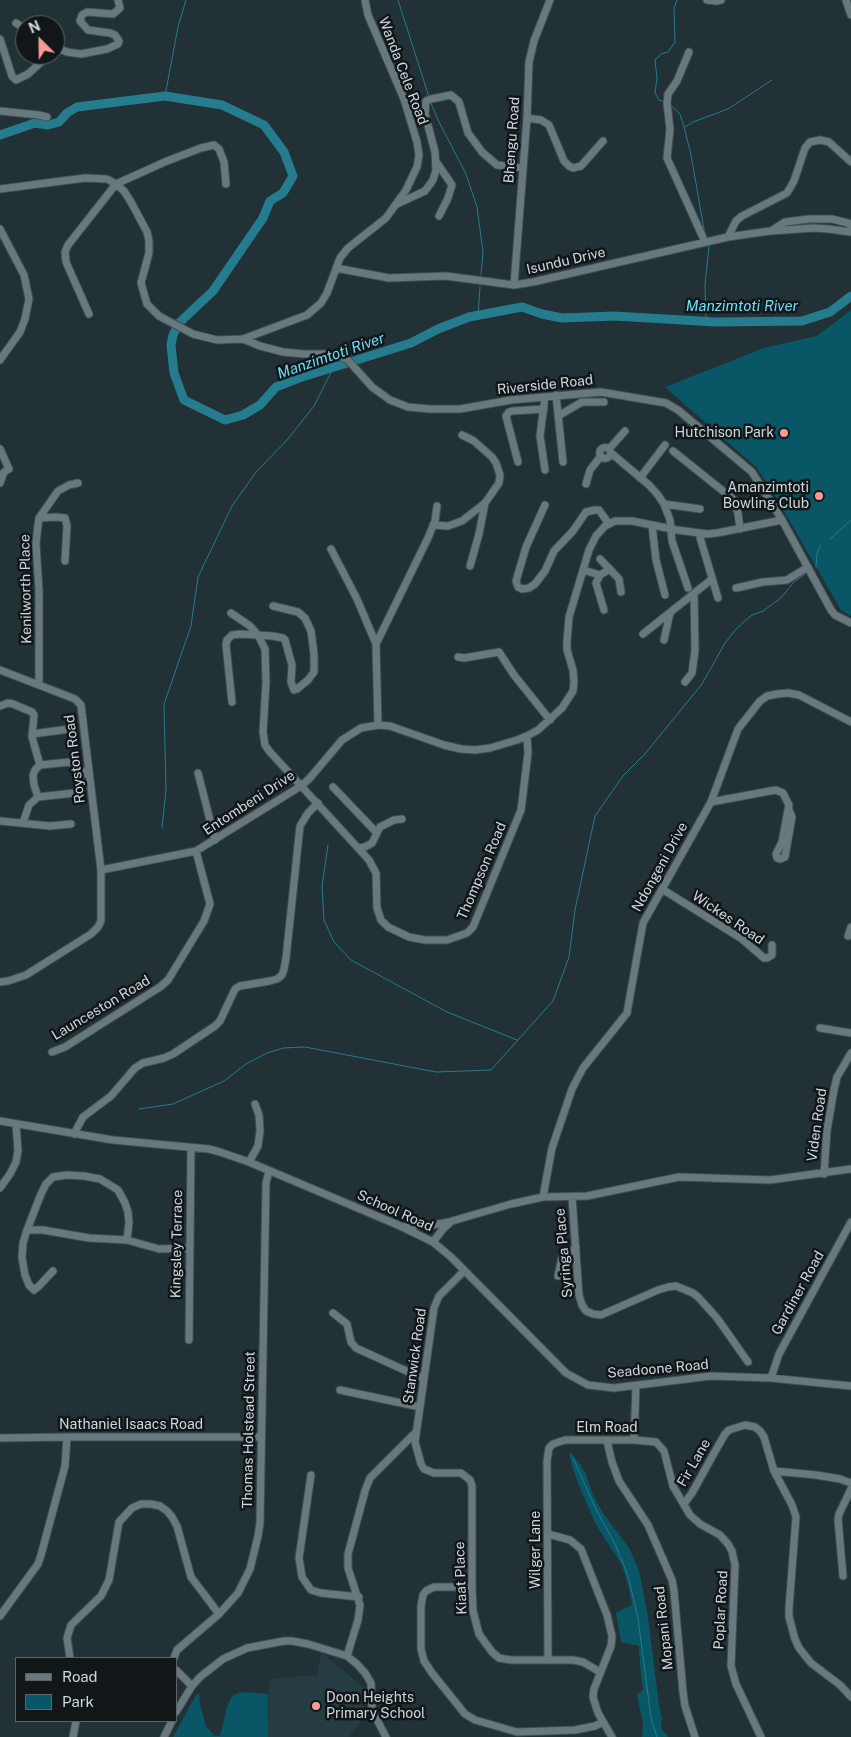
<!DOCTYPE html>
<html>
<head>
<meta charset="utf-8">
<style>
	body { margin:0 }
	#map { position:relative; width:851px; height:1737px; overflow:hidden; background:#213135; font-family:"Public Sans",sans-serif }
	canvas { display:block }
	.legend { position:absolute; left:15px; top:1657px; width:162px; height:65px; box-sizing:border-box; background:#111719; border:1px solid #5d6466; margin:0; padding:6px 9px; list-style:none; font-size:15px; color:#ced7da }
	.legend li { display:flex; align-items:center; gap:10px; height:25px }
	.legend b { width:25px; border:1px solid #5d6466 }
	.north { position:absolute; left:15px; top:15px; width:50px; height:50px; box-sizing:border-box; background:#111719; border:1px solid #5d6466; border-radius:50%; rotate:337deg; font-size:14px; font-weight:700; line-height:20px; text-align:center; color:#ced7da }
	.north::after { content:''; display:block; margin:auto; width:18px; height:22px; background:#f59c95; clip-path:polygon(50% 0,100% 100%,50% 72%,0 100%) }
</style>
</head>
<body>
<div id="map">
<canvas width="851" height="1737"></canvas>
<ul class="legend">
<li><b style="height:6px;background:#68797e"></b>Road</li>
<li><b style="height:14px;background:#095766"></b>Park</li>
</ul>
<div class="north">N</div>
</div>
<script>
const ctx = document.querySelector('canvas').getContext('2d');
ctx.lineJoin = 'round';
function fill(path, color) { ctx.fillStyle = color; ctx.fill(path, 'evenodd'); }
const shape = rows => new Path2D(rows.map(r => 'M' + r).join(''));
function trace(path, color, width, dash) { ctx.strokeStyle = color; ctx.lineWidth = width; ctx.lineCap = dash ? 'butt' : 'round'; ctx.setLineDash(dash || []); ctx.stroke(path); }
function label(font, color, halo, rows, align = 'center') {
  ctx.font = font + ' "Public Sans",sans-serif'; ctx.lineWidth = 5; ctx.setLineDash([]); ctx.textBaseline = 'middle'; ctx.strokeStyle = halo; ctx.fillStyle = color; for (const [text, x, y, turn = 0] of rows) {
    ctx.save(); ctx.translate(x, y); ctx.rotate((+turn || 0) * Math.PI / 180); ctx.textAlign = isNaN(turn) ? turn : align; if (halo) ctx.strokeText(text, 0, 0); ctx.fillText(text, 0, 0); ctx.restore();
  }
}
fill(shape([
	[321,1652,363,1687,363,1718,349,1737,268,1737,269,1679,317,1675]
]), '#243c42');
fill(shape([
	[851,310,851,616,841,610,771,489,757,468,665,387,764,348,817,336],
	[571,1452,585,1472,593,1495,603,1513,629,1548,639,1570,648,1617,659,1705,662,1719,661,1728,668,1737,642,1737,643,1724,637,1695,643,1690,640,1664,639,1646,621,1642,616,1613,632,1605,629,1589,622,1565,596,1525,583,1495,574,1472,569,1455],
	[241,1692,268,1694,268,1737,173,1737,196,1695,199,1693,200,1704,206,1726,214,1735,220,1736,227,1707,232,1696]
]), '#095766');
trace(shape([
	[398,0,429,97],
	[165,96,178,27,186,0],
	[665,102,659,100,655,93,657,78,655,60,661,54,668,52,675,42,674,8,677,0],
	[431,103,438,120,466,174,477,207,483,252,481,275],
	[671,106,680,114,684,127,691,155,705,235],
	[685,127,693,122,728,109,772,80],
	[478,315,480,287],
	[706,321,705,285,709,246],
	[830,539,851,520],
	[816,567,817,553,820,546],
	[162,828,166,790,164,704,191,626,198,577,232,506,256,472,288,439,314,406,333,368],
	[328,845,322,886,324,920,334,942,351,960,447,1012,517,1040],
	[139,1109,173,1104,224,1081,246,1064,267,1053,283,1048,305,1047,436,1072,491,1070,553,1001,569,957,575,910,595,816,623,776,644,755,702,684,725,643,736,629,752,615,763,611,781,598,793,583,805,574],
	[573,1458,595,1507,616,1546,628,1576,638,1618,651,1718,657,1737]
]), '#257c8e', 1);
trace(shape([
	[0,135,35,123,48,125,59,122,67,113,77,107,165,96,222,105,264,125,284,152,293,176,283,193,270,201,263,218,213,291,179,323,173,335,171,345,174,373,184,400,225,420,243,415,260,405,276,387,299,378,411,343,438,329,469,317,522,307,542,314,562,318,614,316,716,322,802,321,830,312,851,296]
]), '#257c8e', 9);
const minor = shape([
	[707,0,716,1,721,0],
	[846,0,851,15],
	[16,23,25,29],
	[0,39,12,76,16,80,28,74,49,55],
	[55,47,67,52,81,54,107,49,118,44,119,41,115,35,110,33,88,30,80,21,82,15,87,12,113,14,120,8,118,0],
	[689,52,677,81,668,94,667,103,670,129,667,158,705,242],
	[0,111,39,115,47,117],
	[527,118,541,120,549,125,564,161,569,166,573,168,581,166,603,141],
	[437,163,452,185,448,198,439,216],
	[0,189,85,178,107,179,116,184,124,191,131,202,147,232,149,241,149,253,141,283,147,304,159,316,193,334,217,340,243,339,307,315,321,303,327,293,340,258,348,248,386,218,406,190,417,167,419,155,417,142,404,99,368,15,365,0],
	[397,204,425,191,433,180,436,170,435,152,425,114,426,101,431,99,451,95,459,102,468,133,482,152,497,165,523,168],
	[0,229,24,275,29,299,25,319,20,332,0,360],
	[771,231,785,222,809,219,832,219,848,223,851,226],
	[728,237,736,221,742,216,787,193,794,181,805,148,810,142,820,140,829,142,851,162],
	[336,268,389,278,446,276,514,285,533,282,728,237,770,231,814,228,829,229,851,232],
	[514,285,527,118,529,62,534,41,550,0],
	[89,314,66,262,65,252,68,245,116,184,167,161,201,148,214,145,219,149,224,162,226,184],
	[243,339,260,346,283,352,304,354,330,354,341,357,347,359,372,387,390,400,408,407,429,409,460,409,511,400,601,392,666,403,678,410,752,472,782,520,831,610,835,615,851,623],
	[556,395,563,462],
	[545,397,540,436,545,470],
	[558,416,582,402,604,402],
	'599.5 453a5.5 5.5 0 1 1 11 0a5.5 5.5 0 1 1-11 0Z',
	[0,449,9,469,4,472,0,483],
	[609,449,625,431],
	[673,451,733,499,738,513,740,529],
	[611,453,649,485,658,495,664,504,670,520,672,541,688,588],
	[518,462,506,416,509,412,512,411,544,409],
	[640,478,665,445],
	[586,484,590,470,601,456],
	[664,504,700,509],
	[545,505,526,547,516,581,518,587,522,589,529,588,535,584,545,571,554,551,573,531,586,512,595,510,599,510,609,524],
	[39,518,56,517,65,518,67,526,65,561],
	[433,525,448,526,462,521,485,503,499,483,500,475,496,463,492,457,474,441,462,435],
	[652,525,656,560,665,595],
	[699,534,718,598],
	[331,549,357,599,376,644,378,725],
	[600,559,619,579,621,592],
	[470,566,479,534,485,503],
	[583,570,600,575],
	[736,588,763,582,787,580,808,567],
	[604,610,596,583,600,575,610,569],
	[231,613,250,626,258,635,265,649,266,682,263,732,265,745,270,752,369,860,376,873,377,908,381,920,388,927,409,937,425,940,447,940,467,933,473,927,521,810,528,753,527,736],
	[643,634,712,579],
	[664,640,670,613],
	[376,644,428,538,435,521,437,506],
	[458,657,464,658,499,652,514,675,550,720],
	[0,670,75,699,81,705,101,870],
	[685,682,692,673,695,650,694,594],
	[39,684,39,590,36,544,38,525,39,518,58,491,69,485,78,483],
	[232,702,226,645,227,640,232,635,241,634,272,636,283,638,285,640,292,665,291,682,294,690,297,689,308,680,314,672,314,654,311,631,305,618,298,612,273,606],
	[0,706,8,703,13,704,32,712,34,715,32,737,40,765],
	[32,734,70,729],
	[198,773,215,840],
	[333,787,377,833],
	[38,797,34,785,33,775,35,770,40,765,70,762,89,776],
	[711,802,770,791,776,790,783,793,789,805,782,842,776,854,777,858,780,859,785,857,792,817,789,810],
	[0,821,50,826,71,824],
	[23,823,29,805,38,797,75,793],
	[359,848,365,847,372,843,380,827,394,820,402,819],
	[662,889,742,939,764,958,767,958,772,955,772,945],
	[848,936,851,927],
	[0,982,8,981,26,975,91,934,98,927,101,921,101,870,196,851,301,786,309,779,342,740,361,728,378,725,390,726,444,745,461,749,475,750,490,748,517,740,527,736,538,730,562,708,573,691,574,682,573,670,567,650,567,641,569,617,589,550,596,536,605,526,615,521,632,521,677,530,707,534,717,533,782,520],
	[820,1028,851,1033],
	[52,1052,65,1047,160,987,168,980,204,921,210,904,196,851],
	[0,1121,113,1140,209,1149,220,1152,249,1162,398,1225,433,1242,443,1229,452,1221,511,1204,543,1197,587,1196,679,1177,770,1180,851,1169],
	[74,1134,83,1117,111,1096,135,1068,143,1063,164,1058,173,1054,215,1026,220,1021,235,989,240,986,270,981,277,979,282,975,284,969,286,958,300,826,308,813,318,803],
	[249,1162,258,1146,260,1131,259,1115,255,1104],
	[824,1174,827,1130,834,1090,837,1077,851,1053],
	[0,1188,10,1174,16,1162,18,1151,16,1124],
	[543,1197,552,1148,572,1089,583,1068,627,1013,643,923,711,802,738,729,760,701,767,696,777,694,788,693,799,695,851,722],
	[572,1197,579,1295,582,1305,586,1311,593,1314,601,1315,658,1290,668,1287,676,1286,693,1293,698,1297,717,1318,748,1362],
	[406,1226,433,1225,449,1222],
	[27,1230,43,1230,89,1238,127,1240,159,1249,190,1248],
	[433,1242,451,1257,566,1373,588,1385,614,1388,711,1376,771,1378,851,1386],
	[53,1271,39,1286,34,1290,29,1285,25,1275,22,1258,23,1243,27,1230,41,1194,46,1184,53,1177,67,1175,84,1176,100,1179,118,1190,125,1203,128,1212,129,1222,127,1240],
	[464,1271,439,1296,434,1308,415,1442,421,1464,424,1469,434,1473,461,1473,470,1480,472,1486,472,1587,473,1611,479,1634,492,1652,499,1658,511,1660,573,1660,583,1662,600,1672],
	[558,1276,562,1257,576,1248],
	[333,1313,347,1324,351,1342,356,1348,424,1379],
	[189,1340,191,1148],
	[771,1378,779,1354,851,1222],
	[340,1390,420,1407],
	[0,1438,67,1437,261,1437],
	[634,1440,636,1386],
	[607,1441,612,1462,619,1481,648,1525,672,1580,674,1591,683,1692,685,1706,695,1737],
	[774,1471,816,1475,840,1479,851,1483],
	[311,1475,299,1558,302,1577,311,1590,321,1593,359,1597],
	[684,1504,692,1493,713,1455,725,1434,729,1430,745,1425,755,1427,760,1431,764,1437,774,1471,792,1505,796,1517,789,1608,789,1617,795,1639,799,1648,811,1663,840,1685,851,1697],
	[548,1534,570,1540,581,1549,607,1615,612,1636,611,1646,594,1689,593,1697,598,1713,612,1737],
	[843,1576,838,1519,839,1514,851,1489],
	[472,1587,434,1587,426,1591,423,1595,421,1606,421,1649,424,1661,432,1673,465,1714,475,1720,517,1732,575,1730,595,1726,603,1722],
	[0,1616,38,1564,41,1555,65,1466,67,1437],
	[347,1656,358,1620,360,1605,348,1568,348,1554,365,1491,370,1478,416,1432],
	[70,1658,67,1638,71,1625,101,1596,109,1580,119,1522,132,1508,141,1504,151,1504,160,1506,167,1511,172,1517,177,1526,191,1577,219,1614],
	[174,1658,177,1650,219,1614,238,1593,250,1569,258,1536,260,1523,266,1183,269,1171],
	[548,1659,547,1461,549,1448,553,1444,565,1440,634,1440,656,1442,664,1451,673,1486,690,1515,700,1524,720,1535,728,1544,732,1551,735,1565,731,1666,736,1684,761,1737],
	[176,1670,192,1686],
	[176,1712,192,1686,200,1677,223,1659,247,1648,284,1641,292,1641,308,1644,347,1656,357,1664,365,1673,371,1683,372,1708,375,1716,386,1737],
	[73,1737,76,1721],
	[164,1737,172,1721]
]);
trace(minor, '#414e51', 9);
trace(minor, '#68797e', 7);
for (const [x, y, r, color] of [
	[784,433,5,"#f59c95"],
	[819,496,5,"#f59c95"],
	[316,1706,5,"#f59c95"]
]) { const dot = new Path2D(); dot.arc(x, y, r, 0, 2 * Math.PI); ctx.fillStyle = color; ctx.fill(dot); trace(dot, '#111719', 2); }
label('14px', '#ced7da', '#111719', [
	["Wanda Cele Road",403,71,69],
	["Bhengu Road",512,140,-86],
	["Isundu Drive",566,261,-13],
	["Riverside Road",545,385,-6],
	["Kenilworth Place",26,589,-91],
	["Royston Road",75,759,-97],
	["Entombeni Drive",249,803,-33],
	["Ndongeni Drive",660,867,-61],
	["Thompson Road",482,871,-67],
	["Wickes Road",728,918,34],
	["Launceston Road",101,1008,-31],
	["Viden Road",817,1125,-82],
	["School Road",395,1211,24],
	["Kingsley Terrace",177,1244,-89],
	["Syringa Place",564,1253,-95],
	["Gardiner Road",798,1293,-61],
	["Stanwick Road",415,1356,-82],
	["Seadoone Road",658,1369,-5],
	["Nathaniel Isaacs Road",131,1425],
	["Elm Road",607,1428],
	["Thomas Holstead Street",249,1430,-89],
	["Fir Lane",694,1463,-60],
	["Wilger Lane",536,1550,-90],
	["Kiaat Place",461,1578,-92],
	["Poplar Road",721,1610,-87],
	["Mopani Road",664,1628,-96]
]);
label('14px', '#ced7da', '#111719', [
	["Hutchison Park",774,433],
	["Amanzimtoti",809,488],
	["Bowling Club",809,504],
	["Doon Heights",326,1698,"left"],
	["Primary School",326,1714,"left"]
], 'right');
label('italic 15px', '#6dddf8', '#111719', [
	["Manzimtoti River",742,306],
	["Manzimtoti River",331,356,-19]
]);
</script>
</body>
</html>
